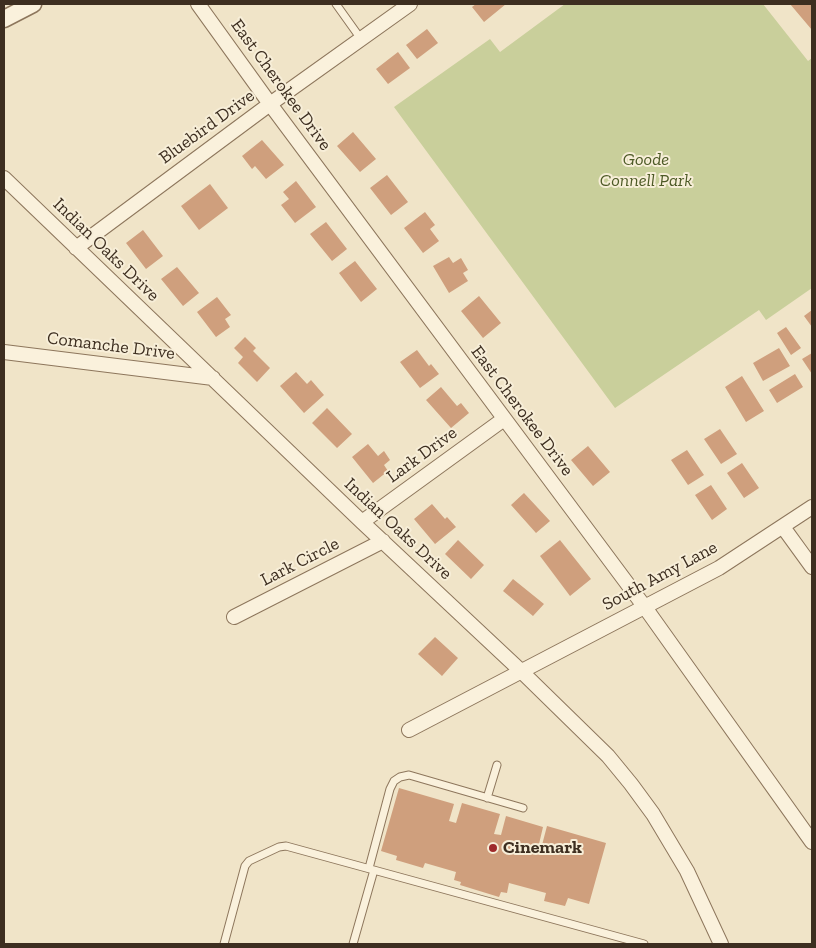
<!DOCTYPE html>
<html>
<head>
<meta charset="utf-8">
<style>
	body { margin:0 }
	#map { position:relative; width:816px; height:948px; overflow:hidden; background:#f0e4c8; font-family:"Zilla Slab",serif }
	canvas { display:block }
	.frame { position:absolute; inset:0; border:5px solid #3d2e20; pointer-events:none }
</style>
</head>
<body>
<div id="map">
<canvas width="816" height="948"></canvas>
<div class="frame"></div>
</div>
<script>
const ctx = document.querySelector('canvas').getContext('2d');
ctx.lineJoin = 'round';
function fill(path, color) { ctx.fillStyle = color; ctx.fill(path, 'evenodd'); }
const shape = rows => new Path2D(rows.map(r => 'M' + r).join(''));
function trace(path, color, width, dash) { ctx.strokeStyle = color; ctx.lineWidth = width; ctx.lineCap = dash ? 'butt' : 'round'; ctx.setLineDash(dash || []); ctx.stroke(path); }
function label(font, color, halo, rows, align = 'center') {
  ctx.font = font + ' "Zilla Slab",serif'; ctx.lineWidth = 4; ctx.setLineDash([]); ctx.textBaseline = 'middle'; ctx.strokeStyle = halo; ctx.fillStyle = color; for (const [text, x, y, turn = 0] of rows) {
    ctx.save(); ctx.translate(x, y); ctx.rotate((+turn || 0) * Math.PI / 180); ctx.textAlign = isNaN(turn) ? turn : align; if (halo) ctx.strokeText(text, 0, 0); ctx.fillText(text, 0, 0); ctx.restore();
  }
}
fill(shape([
	[565,4,763,4,808,61,812,58,812,288,766,320,759,310,615,408,394,107,490,39,500,52]
]), '#c9cf9b');
fill(shape([
	[476,4,506,4,484,22,472,7],
	[790,4,812,4,812,30],
	[427,29,438,43,417,59,406,45],
	[398,52,410,68,388,84,376,69],
	[353,132,376,159,360,172,337,146],
	[262,140,284,165,266,179,255,166,252,169,242,156],
	[387,175,408,202,391,215,370,188],
	[296,181,316,207,295,223,281,205,289,199,283,192],
	[210,184,228,208,199,230,181,206],
	[425,212,435,225,430,229,439,241,423,253,404,228],
	[326,222,347,249,332,261,310,234],
	[143,230,163,256,146,269,126,243],
	[449,257,453,263,461,258,468,270,463,273,468,281,449,293,433,266],
	[355,261,377,289,361,302,339,273],
	[177,267,199,293,183,306,161,279],
	[479,296,501,323,483,338,461,311],
	[217,297,231,315,225,319,230,327,216,337,197,312],
	[812,310,812,327,804,316],
	[786,327,801,348,791,355,777,333],
	[245,337,256,348,253,351,270,368,257,382,238,363,243,357,234,348],
	[779,348,790,366,763,381,753,363],
	[417,350,429,366,431,364,439,374,420,388,400,362],
	[812,353,812,374,802,359],
	[296,372,307,384,311,380,324,395,304,413,280,386],
	[795,374,803,387,777,403,769,390],
	[742,376,764,411,746,422,725,387],
	[441,387,457,406,461,403,469,413,451,428,426,400],
	[327,408,352,434,337,448,312,423],
	[720,429,737,454,721,464,704,439],
	[368,444,378,456,384,451,390,460,384,465,388,471,373,483,352,457],
	[588,446,610,472,593,486,571,460],
	[687,450,704,475,688,485,671,460],
	[742,463,759,488,744,498,727,473],
	[711,485,727,509,712,520,695,495],
	[524,493,550,521,536,533,511,505],
	[432,504,445,519,447,517,456,527,435,544,414,519],
	[458,540,484,565,471,579,445,554],
	[560,540,591,579,570,596,540,556],
	[513,579,544,604,533,616,503,591],
	[435,637,458,658,442,676,418,654],
	[399,788,454,804,449,821,456,823,462,803,500,814,494,834,501,835,506,816,543,827,539,844,542,845,547,826,606,843,589,904,568,898,565,906,544,901,546,893,509,883,507,893,501,892,499,897,460,885,461,882,454,880,456,872,425,863,423,868,396,860,397,856,381,851]
]), '#cf9f7d');
const service = shape([
	[336,4,361,39],
	[487,798,497,765],
	[369,868,390,789,394,781,400,777,409,775,523,808],
	[224,944,245,866,249,861,279,847,286,846,644,944],
	[353,944,374,870]
]);
const minor = shape([
	[198,4,270,104,644,606,812,842],
	[4,178,362,522,521,671,608,756,631,784,653,814,687,871,721,944],
	[76,248,270,104,410,4],
	[4,352,213,378],
	[362,522,504,419],
	[783,527,812,567],
	[234,617,383,541],
	[409,730,719,568,812,507]
]);
const tertiary = shape([
	[4,19,33,4]
]);
trace(service, '#8d765c', 9);
trace(minor, '#8d765c', 16);
trace(tertiary, '#8d765c', 19);
trace(service, '#faf1dc', 7);
trace(minor, '#faf1dc', 14);
trace(tertiary, '#faf1dc', 16);
for (const [x, y, r, color] of [
	[493,848,5,"#9e2a2b"]
]) { const dot = new Path2D(); dot.arc(x, y, r, 0, 2 * Math.PI); ctx.fillStyle = color; ctx.fill(dot); trace(dot, '#f7eed8', 2); }
label('18px', '#3d2e20', '#f7eed8', [
	["East Cherokee Drive",281,85,54],
	["Bluebird Drive",207,127,-36],
	["Indian Oaks Drive",106,250,44],
	["Comanche Drive",111,346,7],
	["East Cherokee Drive",522,411,53],
	["Lark Drive",422,455,-36],
	["Indian Oaks Drive",398,529,43],
	["Lark Circle",300,562,-27],
	["South Amy Lane",660,576,-28]
]);
label('italic 18px', '#4d5a26', '#f7eed8', [
	["Goode",646,160],
	["Connell Park",646,181]
]);
label('bold 18px', '#3d2e20', '#f7eed8', [
	["Cinemark",503,848]
], 'left');
</script>
</body>
</html>
